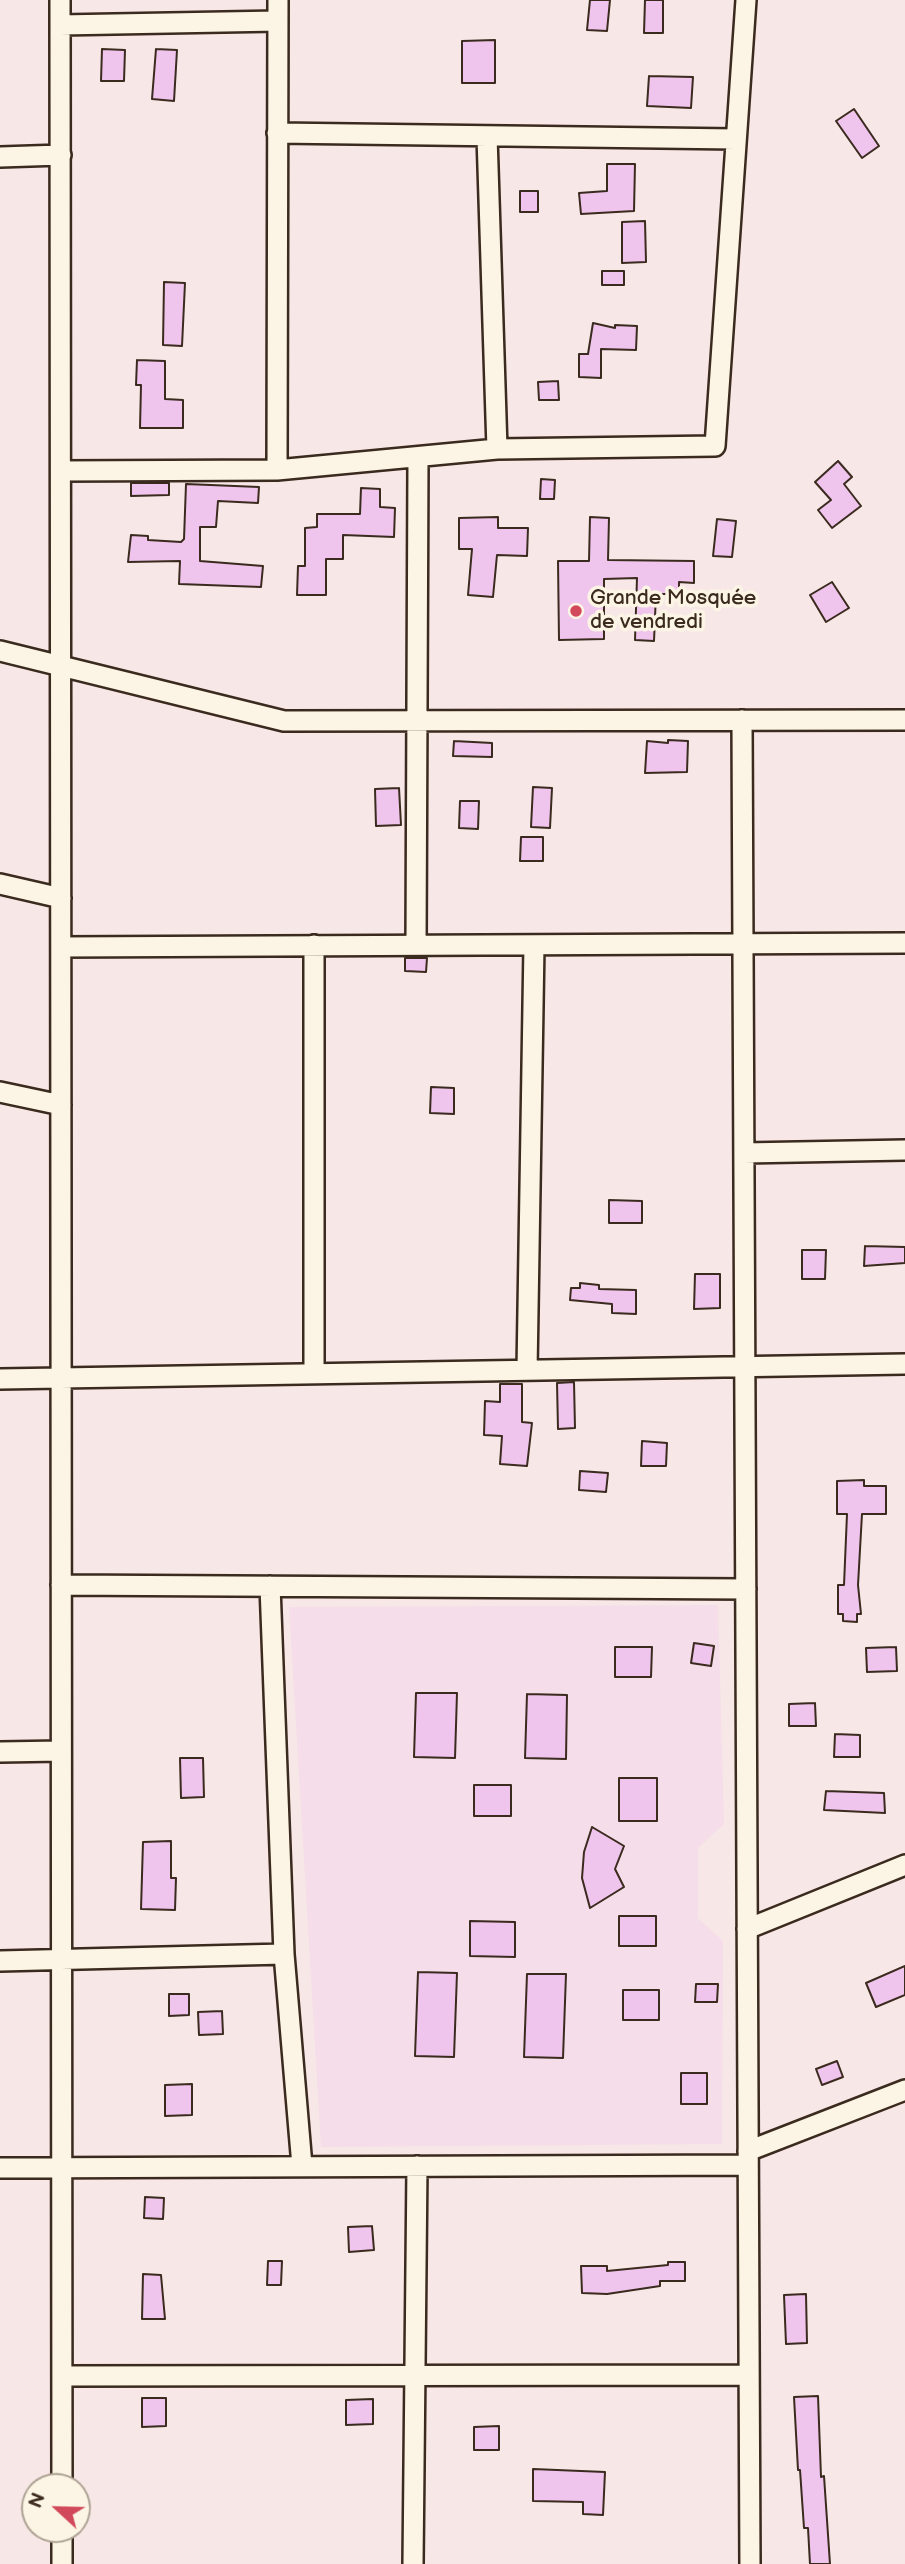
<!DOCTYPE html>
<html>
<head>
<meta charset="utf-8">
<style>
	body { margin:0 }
	#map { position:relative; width:905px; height:2564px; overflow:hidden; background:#f8e7e7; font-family:"Balsamiq Sans",sans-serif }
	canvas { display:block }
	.north { position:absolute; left:21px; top:2473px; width:70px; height:70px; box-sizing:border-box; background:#fcf5e5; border:2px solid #afa495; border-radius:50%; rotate:292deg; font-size:19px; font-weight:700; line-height:28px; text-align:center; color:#3b2a1e }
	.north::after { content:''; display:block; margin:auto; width:24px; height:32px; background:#d1495b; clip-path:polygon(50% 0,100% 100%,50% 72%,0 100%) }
</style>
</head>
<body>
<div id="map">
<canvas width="905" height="2564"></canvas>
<div class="north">N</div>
</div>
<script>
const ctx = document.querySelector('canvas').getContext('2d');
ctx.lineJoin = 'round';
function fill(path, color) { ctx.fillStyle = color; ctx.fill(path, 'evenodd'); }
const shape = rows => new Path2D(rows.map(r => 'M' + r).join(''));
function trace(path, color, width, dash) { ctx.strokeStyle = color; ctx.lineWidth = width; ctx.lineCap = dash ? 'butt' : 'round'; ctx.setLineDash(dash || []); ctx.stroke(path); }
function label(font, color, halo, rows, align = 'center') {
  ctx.font = font + ' "Balsamiq Sans",sans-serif'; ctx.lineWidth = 7; ctx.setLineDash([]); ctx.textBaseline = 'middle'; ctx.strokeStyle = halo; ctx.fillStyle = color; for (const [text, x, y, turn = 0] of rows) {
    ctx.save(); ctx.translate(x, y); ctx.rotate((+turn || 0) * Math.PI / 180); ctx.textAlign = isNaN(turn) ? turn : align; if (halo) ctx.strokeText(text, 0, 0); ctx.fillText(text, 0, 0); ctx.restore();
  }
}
fill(shape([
	[718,1605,724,1824,698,1848,698,1918,723,1941,722,2144,321,2147,289,1607]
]), '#f5dde9');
const building = shape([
	[590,0,610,0,607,31,587,30,590,0],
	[645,0,663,0,663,33,644,33,645,0],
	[495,40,495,83,462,83,462,41,495,40],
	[102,49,125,50,124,81,101,81,102,49],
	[156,49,177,50,174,101,152,99,156,49],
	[649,76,693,77,691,108,647,106,649,76],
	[854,109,879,146,862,158,836,121,854,109],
	[607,164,635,164,634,211,581,214,579,193,607,191,607,164],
	[520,191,538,191,538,212,520,212,520,191],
	[645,221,646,262,622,263,622,222,645,221],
	[602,271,624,271,624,285,602,285,602,271],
	[164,282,185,283,182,346,163,345,164,282],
	[593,323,615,328,615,325,637,326,636,350,601,349,601,378,579,377,579,354,588,354,593,323],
	[137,360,165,361,165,399,183,400,183,428,140,428,141,385,136,385,137,360],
	[558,381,559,400,539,400,538,382,558,381],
	[838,461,852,477,844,484,861,506,832,528,818,510,831,500,815,482,838,461],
	[541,479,555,480,554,499,540,499,541,479],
	[131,483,169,483,169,495,131,496,131,483],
	[186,484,259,487,258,503,218,501,216,527,200,527,200,561,263,566,261,587,179,584,180,561,128,562,131,535,148,536,148,540,181,542,184,539,186,484],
	[361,488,380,489,380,507,395,508,394,537,343,535,343,559,326,559,326,595,297,595,298,566,305,566,305,528,317,527,317,514,360,514,361,488],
	[498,517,498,528,528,528,527,556,497,555,493,597,468,595,472,549,459,549,459,518,498,517],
	[590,517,609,518,608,560,694,561,694,583,679,582,679,594,656,594,654,641,635,640,637,578,604,579,604,639,559,640,558,561,589,561,590,517],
	[717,519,736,521,732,557,713,556,717,519],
	[832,582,849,608,826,622,810,595,832,582],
	[668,740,688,741,687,772,645,773,647,741,668,743,668,740],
	[454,741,492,743,492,757,453,756,454,741],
	[533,787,552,788,550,828,531,827,533,787],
	[399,788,401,825,376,826,375,789,399,788],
	[460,801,479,801,478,829,459,828,460,801],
	[521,837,543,837,543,861,520,861,521,837],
	[405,958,427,958,426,972,405,971,405,958],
	[431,1087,454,1088,454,1114,430,1113,431,1087],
	[609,1200,642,1201,642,1223,609,1223,609,1200],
	[865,1246,905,1247,905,1263,864,1266,865,1246],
	[802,1250,826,1250,825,1279,802,1279,802,1250],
	[695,1274,720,1274,720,1308,694,1309,695,1274],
	[580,1283,599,1285,599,1289,636,1290,636,1314,612,1313,612,1304,570,1300,571,1288,580,1288,580,1283],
	[574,1382,575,1428,558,1429,557,1383,574,1382],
	[500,1384,522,1384,522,1422,532,1423,527,1466,500,1464,502,1436,484,1435,485,1401,500,1402,500,1384],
	[642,1441,667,1443,666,1466,641,1466,642,1441],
	[580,1471,608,1473,606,1492,579,1490,580,1471],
	[864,1480,864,1486,886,1486,886,1514,862,1514,858,1585,861,1614,857,1614,857,1622,843,1621,843,1614,838,1614,838,1585,844,1585,847,1514,837,1514,837,1481,864,1480],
	[694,1643,714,1646,711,1666,691,1663,694,1643],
	[615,1647,652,1647,651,1677,615,1677,615,1647],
	[896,1647,897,1671,867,1672,866,1648,896,1647],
	[416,1693,457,1693,455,1758,414,1757,416,1693],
	[527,1694,567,1695,566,1759,525,1758,527,1694],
	[815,1703,816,1726,789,1726,789,1704,815,1703],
	[835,1734,860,1735,860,1757,834,1757,835,1734],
	[180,1758,203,1758,204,1797,181,1798,180,1758],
	[619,1778,657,1778,657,1821,619,1821,619,1778],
	[474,1785,511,1785,511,1816,474,1816,474,1785],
	[826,1791,884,1793,885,1813,824,1810,826,1791],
	[592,1827,624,1846,615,1869,624,1887,590,1908,582,1878,584,1852,592,1827],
	[171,1841,171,1878,176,1878,175,1910,141,1909,143,1842,171,1841],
	[619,1916,656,1916,656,1946,619,1946,619,1916],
	[470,1921,515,1922,515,1957,470,1956,470,1921],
	[905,1966,905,1995,876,2007,866,1983,905,1966],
	[418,1972,457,1973,454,2057,415,2056,418,1972],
	[527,1974,566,1974,563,2058,524,2057,527,1974],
	[696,1984,718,1984,717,2002,695,2002,696,1984],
	[623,1990,659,1990,659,2020,623,2020,623,1990],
	[169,1994,189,1994,189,2015,169,2016,169,1994],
	[222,2011,223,2034,199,2035,198,2012,222,2011],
	[837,2061,843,2077,822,2085,816,2069,837,2061],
	[681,2073,707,2073,707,2104,681,2104,681,2073],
	[192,2084,192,2115,165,2116,165,2085,192,2084],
	[145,2197,164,2198,163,2219,144,2218,145,2197],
	[372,2226,374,2250,349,2252,348,2227,372,2226],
	[268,2261,282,2261,281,2285,267,2285,268,2261],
	[668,2262,685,2262,685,2281,660,2281,660,2286,607,2294,582,2293,581,2266,607,2266,607,2271,668,2265,668,2262],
	[143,2274,161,2275,165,2319,142,2319,143,2274],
	[806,2294,807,2343,786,2344,784,2295,806,2294],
	[818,2396,821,2477,824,2476,830,2564,810,2564,808,2528,804,2528,800,2470,798,2470,794,2397,818,2396],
	[142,2398,166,2398,166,2426,142,2427,142,2398],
	[373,2399,373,2424,346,2425,346,2400,373,2399],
	[499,2426,499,2450,474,2450,474,2427,499,2426],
	[533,2469,605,2472,603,2515,583,2514,583,2502,533,2501,533,2469]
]);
fill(building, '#efc5ed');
trace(building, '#3b2a1e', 2);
const minor = shape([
	[60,0,62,2487],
	[60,25,278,21],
	[277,133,736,139],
	[487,136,497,449],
	[0,157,61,155],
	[277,470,278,0],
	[61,471,277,470,497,449,715,446,746,0],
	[0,651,284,721,905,720],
	[742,720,750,2564],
	[0,884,61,898],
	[416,945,418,459],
	[61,947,905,943],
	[0,1092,61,1105],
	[744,1153,905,1150],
	[527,1370,534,945],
	[314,1374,314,945],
	[0,1379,905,1364],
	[61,1585,746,1589],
	[270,1586,284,1954,302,2166],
	[0,1752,61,1751],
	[747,1929,905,1865],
	[0,1961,284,1954],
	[748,2151,905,2090],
	[0,2168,748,2165],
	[62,2376,749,2375],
	[62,2529,62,2564],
	[413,2564,417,2166]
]);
trace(minor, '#3b2a1e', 24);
trace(minor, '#fcf5e5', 19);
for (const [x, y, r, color] of [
	[576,611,7,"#d1495b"]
]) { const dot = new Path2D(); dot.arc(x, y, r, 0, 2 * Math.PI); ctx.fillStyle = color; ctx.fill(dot); trace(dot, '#fcf5e5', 2.5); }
label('21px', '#3b2a1e', '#fcf5e5', [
	["Grande Mosquée",590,599],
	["de vendredi",590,623]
], 'left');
</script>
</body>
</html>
